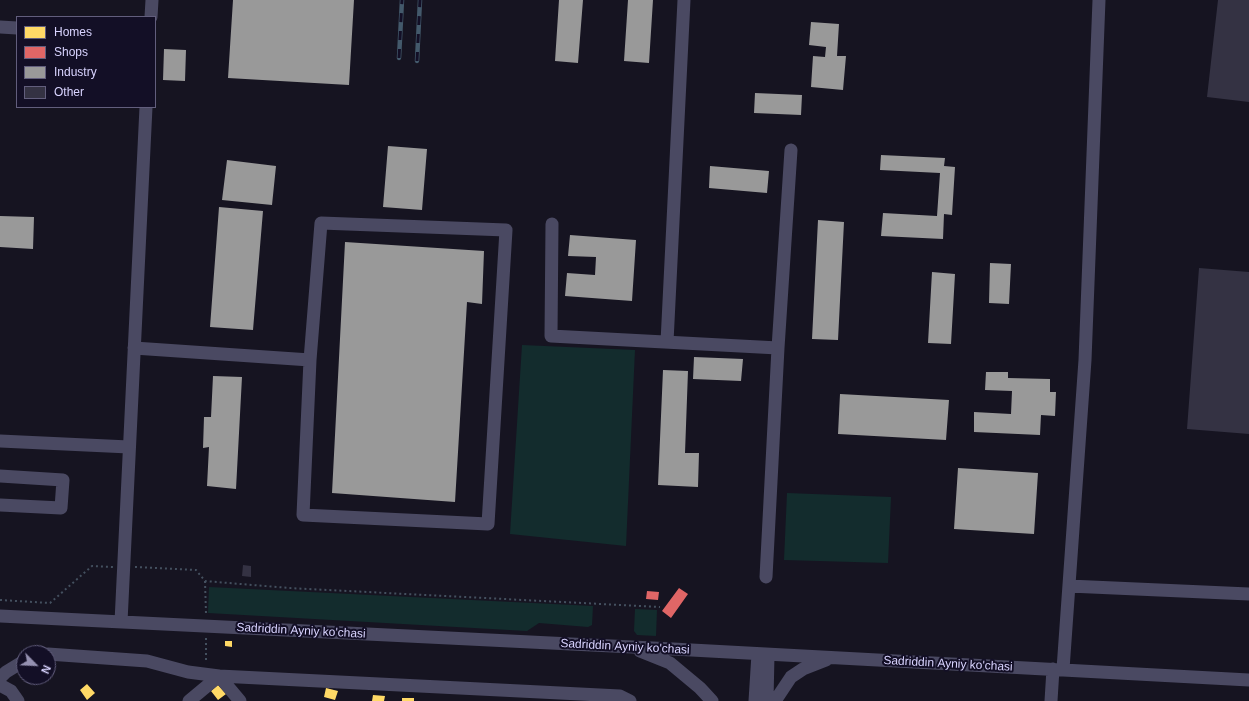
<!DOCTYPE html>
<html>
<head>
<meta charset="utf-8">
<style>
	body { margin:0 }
	#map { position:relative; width:1249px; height:701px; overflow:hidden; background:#161421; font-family:Helvetica,sans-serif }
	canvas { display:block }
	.legend { position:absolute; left:16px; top:16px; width:140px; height:92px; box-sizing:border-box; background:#130f26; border:1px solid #625e7d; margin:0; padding:5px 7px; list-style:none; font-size:12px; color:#d9d4ff }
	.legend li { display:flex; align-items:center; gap:8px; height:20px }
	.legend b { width:20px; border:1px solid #625e7d }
	.north { position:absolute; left:16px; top:645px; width:40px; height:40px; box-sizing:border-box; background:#130f26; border:1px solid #625e7d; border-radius:50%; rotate:114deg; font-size:11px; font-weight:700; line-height:16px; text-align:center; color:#d9d4ff }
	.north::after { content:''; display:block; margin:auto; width:14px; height:18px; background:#9591b1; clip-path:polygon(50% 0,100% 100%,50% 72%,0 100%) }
</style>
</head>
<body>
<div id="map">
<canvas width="1249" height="701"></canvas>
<ul class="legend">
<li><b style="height:11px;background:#ffd966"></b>Homes</li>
<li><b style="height:11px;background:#e06666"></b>Shops</li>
<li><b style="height:11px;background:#999"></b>Industry</li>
<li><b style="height:11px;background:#343243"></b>Other</li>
</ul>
<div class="north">N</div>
</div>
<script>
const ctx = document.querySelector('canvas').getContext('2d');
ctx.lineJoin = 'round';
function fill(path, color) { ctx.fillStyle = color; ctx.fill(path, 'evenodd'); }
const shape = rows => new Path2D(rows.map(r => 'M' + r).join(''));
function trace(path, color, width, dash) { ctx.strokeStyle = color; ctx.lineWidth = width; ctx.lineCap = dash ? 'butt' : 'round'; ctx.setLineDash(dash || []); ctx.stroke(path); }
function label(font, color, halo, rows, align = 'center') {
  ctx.font = font + ' Helvetica,sans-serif'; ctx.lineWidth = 4; ctx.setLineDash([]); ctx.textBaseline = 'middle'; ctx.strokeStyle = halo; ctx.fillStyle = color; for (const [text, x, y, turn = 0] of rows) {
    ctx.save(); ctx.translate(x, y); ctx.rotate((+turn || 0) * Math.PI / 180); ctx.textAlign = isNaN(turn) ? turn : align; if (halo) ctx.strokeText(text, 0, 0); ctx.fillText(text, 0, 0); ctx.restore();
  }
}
fill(shape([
	[522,345,635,350,626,546,510,534],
	[787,493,891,497,888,563,784,560],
	[209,587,593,606,592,625,588,627,539,623,527,631,208,613],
	[635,609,657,610,656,636,637,635,634,631]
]), '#132c2d');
fill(shape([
	[225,641,232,641,232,647,225,646],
	[87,684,95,693,87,700,80,690],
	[218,685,226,694,218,700,211,691],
	[326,688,338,691,335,700,324,697],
	[373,695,385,696,384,701,372,701],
	[402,698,414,698,414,701,402,701]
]), '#ffd966');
fill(shape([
	[679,588,688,594,671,618,662,611],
	[647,591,659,592,658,600,646,599]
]), '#e06666');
fill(shape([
	[233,0,354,0,349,85,228,78],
	[559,0,583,0,578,63,555,61],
	[628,0,653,0,649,63,624,61],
	[811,22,839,24,837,56,846,56,843,90,811,87,813,56,825,57,826,47,809,45],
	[164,49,186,50,185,81,163,80],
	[755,93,802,95,801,115,754,113],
	[388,146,427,149,422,210,383,207],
	[881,155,945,158,944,166,955,167,952,215,944,214,943,239,881,236,883,213,937,216,940,173,880,170],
	[227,160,276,166,272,205,222,200],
	[710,166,769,171,767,193,709,188],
	[219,207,263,211,253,330,210,327],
	[0,216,34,217,33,249,0,247],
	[818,220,844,222,838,340,812,339],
	[570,235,636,240,632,301,565,296,567,273,595,275,596,257,568,256],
	[345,242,484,251,482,304,467,302,455,502,332,493],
	[990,263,1011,264,1009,304,989,303],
	[932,272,955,274,951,344,928,343],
	[694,357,743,359,741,381,693,379],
	[663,370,688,371,685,453,699,453,698,487,658,485],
	[986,372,1008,372,1008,378,1050,379,1050,392,1056,392,1055,416,1041,415,1040,435,974,432,974,412,1011,414,1012,391,985,390],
	[213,376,242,377,236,489,207,486,209,447,203,448,204,417,211,417],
	[840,394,949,400,946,440,838,434],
	[958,468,1038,473,1034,534,954,529]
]), '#999');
fill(shape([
	[1218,0,1249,0,1249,102,1207,97],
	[1199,268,1249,272,1249,434,1187,429],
	[243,565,251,566,251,577,242,576]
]), '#343243');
trace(shape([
	[135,567,196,570,205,581,289,588,660,607],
	[205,581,206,614],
	[0,600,50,603,92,566,113,567],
	[206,638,206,662]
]), '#44505f', 2, [2, 3]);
trace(shape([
	[151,17,152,0],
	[0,27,17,28],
	[552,224,551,336,778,348],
	[667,342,684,0],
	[134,348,310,360,321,223,506,230,488,524,303,515,310,360],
	[0,441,129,447],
	[0,476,63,480,61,508,0,505],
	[766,577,778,348,791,150],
	[1069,586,1249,594],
	[0,616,673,649,1249,680],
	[121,622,146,107],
	[640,651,670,663,700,688,712,701],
	[48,654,147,661,188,672,219,676,240,701],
	[1063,669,1085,360,1099,0],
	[0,678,6,672,24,661],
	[0,685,11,691,18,701],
	[189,701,219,676,620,696,630,701],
	[755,701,758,654],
	[767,701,768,655],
	[775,701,791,677,803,669,826,660],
	[1051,701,1053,669]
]), '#4a4962', 13);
const rail = shape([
	[399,58,402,0],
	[417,61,420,0]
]);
trace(rail, '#43596b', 4.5);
trace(rail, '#130f26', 3, [9]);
label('12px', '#d9d4ff', '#130f26', [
	["Sadriddin Ayniy ko'chasi",301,631,3],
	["Sadriddin Ayniy ko'chasi",625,647,3],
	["Sadriddin Ayniy ko'chasi",948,664,3]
]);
</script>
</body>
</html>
